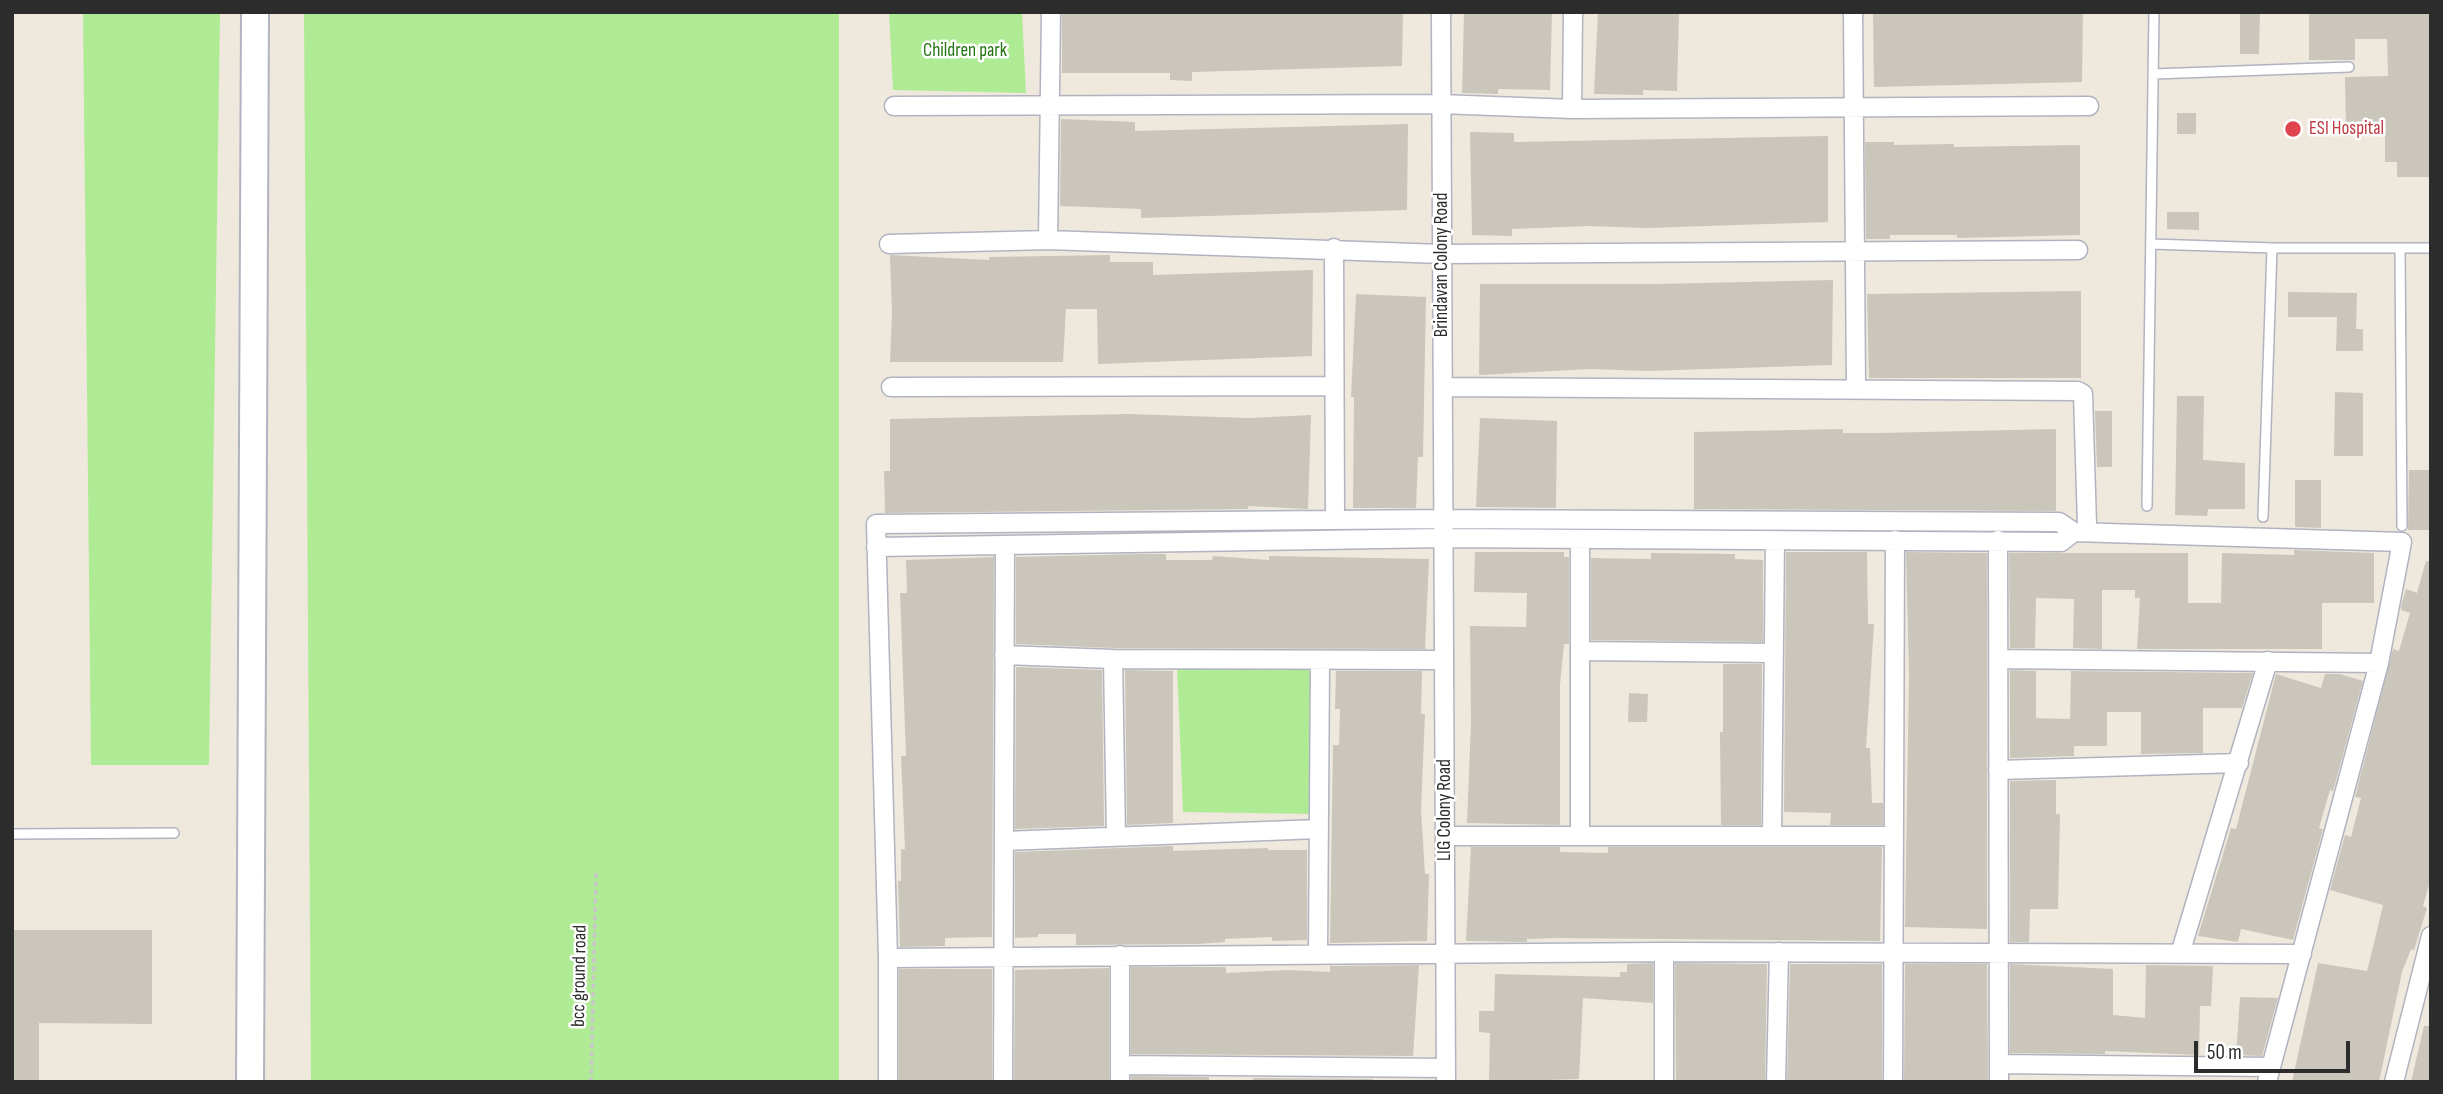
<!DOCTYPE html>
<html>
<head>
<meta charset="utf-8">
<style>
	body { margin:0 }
	#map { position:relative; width:2443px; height:1094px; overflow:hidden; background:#efe8dd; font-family:"Sofia Sans Condensed",sans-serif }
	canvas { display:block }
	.frame { position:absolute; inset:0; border:14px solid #2c2c2c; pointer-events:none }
	.scale { position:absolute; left:2194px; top:1041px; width:156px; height:32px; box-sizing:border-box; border:4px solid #2c2c2c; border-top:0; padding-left:9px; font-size:21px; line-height:24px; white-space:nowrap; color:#2c2c2c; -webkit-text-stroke:5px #fff; paint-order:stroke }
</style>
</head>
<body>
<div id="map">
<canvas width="2443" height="1094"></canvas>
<div class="frame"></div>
<div class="scale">50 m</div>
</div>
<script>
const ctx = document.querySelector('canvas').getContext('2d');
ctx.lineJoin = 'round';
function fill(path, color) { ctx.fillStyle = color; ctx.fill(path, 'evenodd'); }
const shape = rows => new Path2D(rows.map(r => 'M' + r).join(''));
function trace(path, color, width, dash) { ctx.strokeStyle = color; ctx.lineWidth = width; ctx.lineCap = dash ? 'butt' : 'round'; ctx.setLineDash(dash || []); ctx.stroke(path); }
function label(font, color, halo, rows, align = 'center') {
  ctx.font = font + ' "Sofia Sans Condensed",sans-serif'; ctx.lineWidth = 5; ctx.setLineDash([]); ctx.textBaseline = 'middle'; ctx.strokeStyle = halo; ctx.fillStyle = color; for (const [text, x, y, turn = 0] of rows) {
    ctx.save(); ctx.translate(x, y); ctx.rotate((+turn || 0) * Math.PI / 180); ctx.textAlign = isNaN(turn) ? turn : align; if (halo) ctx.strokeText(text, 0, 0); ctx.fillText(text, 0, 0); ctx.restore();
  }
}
fill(shape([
	[83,12,220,12,209,765,91,765],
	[304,12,839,12,839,1082,311,1082],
	[889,12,1022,12,1026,93,893,90],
	[1315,664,1315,814,1183,812,1177,665]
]), '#afeb94');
fill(shape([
	[1062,12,1403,12,1402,66,1192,72,1192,81,1170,80,1170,73,1062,73],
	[1464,12,1552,12,1550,90,1498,89,1498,94,1462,93],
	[1598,12,1679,12,1677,91,1643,90,1643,95,1594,94],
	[1873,12,2083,12,2082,82,1874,87],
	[2240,12,2260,12,2259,54,2240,54],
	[2309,12,2431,12,2431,177,2397,177,2397,162,2385,162,2385,127,2346,127,2345,77,2388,76,2387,39,2355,39,2355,60,2309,60],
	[2177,113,2196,113,2196,134,2177,134],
	[1061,119,1135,122,1135,131,1408,124,1407,210,1141,218,1141,209,1060,206],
	[1470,132,1514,133,1514,142,1828,136,1828,222,1647,228,1589,226,1512,229,1512,236,1472,235],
	[1865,142,1894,142,1894,145,1954,144,1954,147,2080,145,2080,235,1957,238,1957,235,1890,235,1890,239,1866,239],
	[2167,212,2199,212,2199,230,2167,229],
	[890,255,989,260,989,257,1110,255,1110,262,1153,262,1153,275,1313,270,1312,356,1098,364,1097,309,1066,309,1063,362,890,362,892,312],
	[1833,280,1832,365,1647,371,1590,369,1479,375,1480,284,1657,284],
	[2081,291,2081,378,1869,378,1867,294],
	[2288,292,2357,293,2356,329,2363,329,2363,351,2336,351,2337,317,2288,317],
	[1356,294,1426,297,1423,457,1418,457,1416,508,1353,508,1354,397,1351,397],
	[2335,392,2363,393,2363,456,2334,456],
	[2177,396,2204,396,2203,460,2245,463,2245,509,2208,509,2207,516,2175,515],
	[2095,411,2112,411,2112,467,2097,467],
	[1127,414,1249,418,1311,415,1308,509,1248,506,1248,509,885,513,884,471,890,471,890,419],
	[1480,418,1557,421,1556,508,1476,507],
	[1843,429,1843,433,1880,433,2056,429,2056,511,1694,509,1694,432],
	[2409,470,2431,470,2431,530,2408,530],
	[2295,480,2321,480,2321,528,2295,527],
	[2294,550,2374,553,2374,603,2322,603,2322,649,2137,649,2140,598,2135,598,2135,590,2102,590,2102,649,2073,648,2074,599,2036,598,2035,648,2010,648,2009,553,2188,553,2188,603,2221,603,2222,553,2294,555],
	[1475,552,1564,552,1564,557,1569,557,1569,644,1564,644,1560,685,1560,825,1467,823,1471,723,1470,626,1526,627,1527,593,1474,592],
	[1786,552,1867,552,1868,624,1874,624,1866,748,1870,748,1872,803,1883,803,1883,825,1830,825,1831,813,1784,812],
	[1906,552,1987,553,1987,929,1905,927,1909,674],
	[1651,553,1735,554,1735,559,1763,560,1763,642,1591,640,1591,558,1651,559],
	[1141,554,1166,554,1166,560,1212,560,1213,556,1269,560,1269,556,1429,559,1425,649,1113,648,1016,644,1016,557],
	[994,557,992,937,945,938,945,946,900,947,898,881,901,881,901,849,905,849,901,756,906,756,900,593,907,593,906,560],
	[2426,561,2431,562,2431,878,2423,906,2427,908,2414,950,2411,949,2402,972,2379,1082,2292,1082,2318,963,2367,971,2375,939,2383,905,2330,890,2345,835,2351,837,2361,798,2355,797,2393,649,2399,651,2410,613,2401,610,2401,606,2406,589,2417,593],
	[1723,664,1762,664,1761,825,1721,825,1720,732,1723,732],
	[1016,667,1102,670,1104,826,1015,829],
	[1125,670,1173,671,1173,823,1127,825],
	[2010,670,2036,671,2036,718,2070,719,2071,671,2253,673,2242,708,2203,708,2203,753,2141,754,2141,712,2107,712,2107,746,2074,746,2074,756,2010,758],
	[1336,671,1422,671,1421,714,1425,714,1421,809,1425,874,1429,874,1427,941,1330,943,1333,745,1339,745,1340,709,1335,709],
	[2276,674,2321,688,2325,674,2340,674,2363,681,2333,791,2330,790,2319,828,2323,829,2293,940,2241,929,2238,942,2198,936,2231,828,2236,829],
	[1629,693,1648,694,1647,722,1628,722],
	[2056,780,2056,814,2060,814,2058,909,2030,909,2029,942,2010,942,2010,781],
	[1173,846,1173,851,1268,848,1268,850,1307,850,1307,940,1272,941,1272,937,1225,939,1225,942,1198,944,1076,945,1076,934,1038,934,1038,937,1015,938,1015,852],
	[1471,847,1560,847,1560,852,1608,853,1608,847,1882,847,1880,941,1555,938,1527,939,1527,942,1466,941],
	[12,930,152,930,152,1024,39,1023,39,1082,12,1082],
	[1653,963,1653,1003,1583,998,1579,1079,1489,1082,1490,1033,1479,1032,1479,1011,1494,1011,1495,974,1620,977,1620,972,1627,972,1627,964],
	[1675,963,1767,964,1765,1082,1676,1082],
	[1790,964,1882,964,1882,1082,1787,1082],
	[1905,964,1987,964,1988,1082,1904,1082],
	[2010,964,2113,969,2113,1015,2145,1018,2146,965,2213,966,2211,1006,2200,1006,2199,1055,2105,1051,2105,1054,2010,1053],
	[1419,965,1413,1056,1131,1054,1131,967,1226,967,1226,973,1288,970,1330,972,1330,966],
	[1109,968,1109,1082,1014,1082,1015,970],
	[899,969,992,969,992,1082,899,1082],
	[2240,997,2278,998,2262,1056,2236,1055],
	[2424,1026,2431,1026,2431,1082,2411,1082],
	[1131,1076,1209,1077,1209,1082,1131,1082],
	[1253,1078,1373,1079,1373,1082,1253,1082]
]), '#cac6bc');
const lane = shape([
	[2153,74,2349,67],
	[2151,244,2272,248,2431,248],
	[2400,248,2402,526],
	[2147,506,2154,12],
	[2263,517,2272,248],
	[12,834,174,833]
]);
const street = shape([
	[1441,12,1446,1082],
	[1853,12,1856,387],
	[894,106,1440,104,1572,109,2089,106],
	[1572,109,1573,12],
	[1048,240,1051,12],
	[889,244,1048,240,1442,254,2078,250],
	[1334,248,1335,520],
	[891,387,1334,386],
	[1443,387,2078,391,2083,394,2087,525,2084,532],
	[1580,539,1580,835],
	[1998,540,1999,1082],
	[876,547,1444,538,2061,542,2074,532],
	[1580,651,1774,653],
	[1004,655,1113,659,1444,660],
	[1113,659,1116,836],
	[1998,659,2379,663],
	[1998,770,2239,763],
	[1772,834,1775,540],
	[1445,836,1894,836],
	[1004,841,1319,829],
	[1318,953,1320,661],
	[2180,954,2268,661],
	[888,958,1664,952,2302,954],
	[1999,1064,2271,1067],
	[1120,1065,1446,1068],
	[888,1082,888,958,876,524,1443,519,2059,522,2074,532,2402,542,2379,663,2267,1082],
	[1003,1082,1005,546],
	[1120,1082,1120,955],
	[1664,1082,1664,952],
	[1776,1082,1779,952],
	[1893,1082,1895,540],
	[2394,1082,2431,936]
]);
const secondary = shape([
	[250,1082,255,12]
]);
trace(lane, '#b1b3c1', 12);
trace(street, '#b1b3c1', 21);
trace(secondary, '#b1b3c1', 30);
trace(shape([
	[591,1082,596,871]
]), '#c8c8c8', 3.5, [5, 3.5]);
trace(lane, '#fff', 9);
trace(street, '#fff', 18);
trace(secondary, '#fff', 26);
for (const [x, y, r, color] of [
	[2293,129,9,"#e0444e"]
]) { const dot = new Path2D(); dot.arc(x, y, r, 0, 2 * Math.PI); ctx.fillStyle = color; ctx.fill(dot); trace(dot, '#fff', 2.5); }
label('19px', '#237312', '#fff', [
	["Children park",965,51]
]);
label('19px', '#be3a42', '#fff', [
	["ESI Hospital",2309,129]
], 'left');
label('19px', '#2c2c2c', '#fff', [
	["Brindavan Colony Road",1442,265,-90],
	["LIG Colony Road",1445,810,-90],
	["bcc ground road",580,976,-89]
]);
</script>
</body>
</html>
